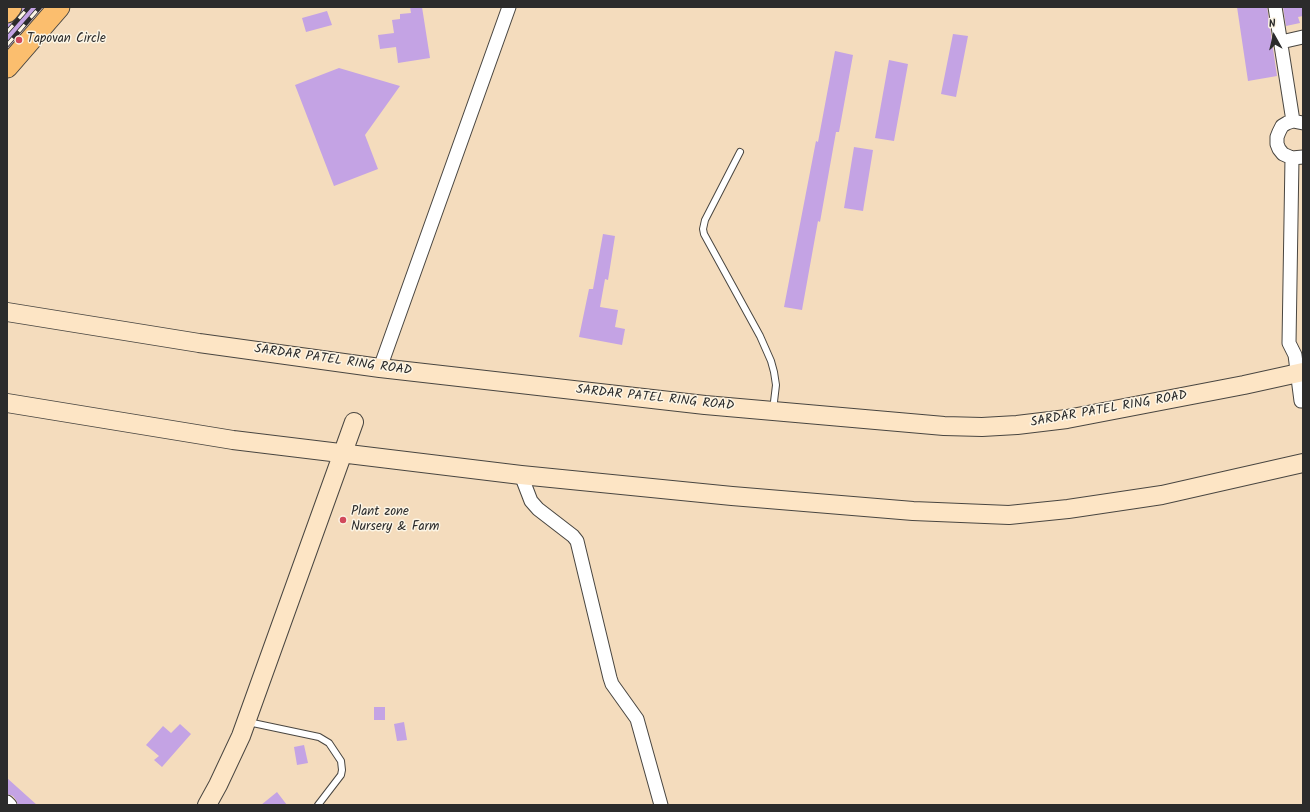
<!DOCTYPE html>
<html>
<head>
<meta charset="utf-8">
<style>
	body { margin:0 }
	#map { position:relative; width:1310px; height:812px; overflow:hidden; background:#f4dcbd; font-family:Kalam,sans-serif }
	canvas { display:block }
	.frame { position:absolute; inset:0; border:8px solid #2b2b2b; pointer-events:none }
	.north { position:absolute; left:1254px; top:16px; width:40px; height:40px; -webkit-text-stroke:3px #fcf5e5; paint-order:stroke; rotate:352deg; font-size:11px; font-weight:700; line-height:16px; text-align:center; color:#2b2b2b }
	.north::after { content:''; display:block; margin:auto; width:14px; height:18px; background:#2b2b2b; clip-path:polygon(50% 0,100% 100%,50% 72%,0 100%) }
</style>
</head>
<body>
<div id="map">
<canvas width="1310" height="812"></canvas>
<div class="frame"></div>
<div class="north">N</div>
</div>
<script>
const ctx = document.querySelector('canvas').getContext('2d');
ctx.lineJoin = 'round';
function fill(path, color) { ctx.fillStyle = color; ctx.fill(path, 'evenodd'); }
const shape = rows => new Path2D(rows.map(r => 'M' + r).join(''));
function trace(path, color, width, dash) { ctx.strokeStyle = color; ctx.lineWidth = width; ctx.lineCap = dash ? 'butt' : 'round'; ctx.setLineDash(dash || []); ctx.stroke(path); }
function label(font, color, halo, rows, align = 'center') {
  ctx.font = font + ' Kalam,sans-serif'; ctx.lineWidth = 3; ctx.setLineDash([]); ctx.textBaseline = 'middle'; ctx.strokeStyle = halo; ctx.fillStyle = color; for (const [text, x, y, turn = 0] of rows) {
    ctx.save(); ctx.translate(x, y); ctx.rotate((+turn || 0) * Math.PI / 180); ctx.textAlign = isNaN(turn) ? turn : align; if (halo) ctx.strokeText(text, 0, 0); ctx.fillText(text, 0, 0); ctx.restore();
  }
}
fill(shape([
	[23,7,43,7,7,49,7,24,12,23,16,20,21,14],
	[410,7,422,7,430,58,398,63,396,47,380,49,378,35,394,33,392,20,400,19,400,14,411,13],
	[1237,7,1267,7,1277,76,1248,81],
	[1283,7,1303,7,1303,16,1298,17,1300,23,1286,26],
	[327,11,332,25,306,32,302,18],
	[953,34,968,36,956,97,941,94],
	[835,51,853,55,839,132,836,132,820,222,818,221,802,310,784,307,816,141,818,142],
	[889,60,908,64,894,141,875,138],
	[339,68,400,86,365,135,378,169,334,186,295,85],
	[854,147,873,150,863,211,844,208],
	[603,234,615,236,608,280,605,279,600,307,618,310,615,327,625,329,622,345,579,337,589,289,593,289],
	[374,707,385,707,385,720,374,720],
	[404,722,407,740,397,741,394,724],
	[180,724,191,734,162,767,154,760,159,756,146,745,163,726,171,733],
	[304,745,308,763,297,765,294,747],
	[7,778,37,805,18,805,16,800,13,796,7,794],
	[277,792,287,805,261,805]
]), '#c4a3e4');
const lane = shape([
	[740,152,705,220,703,229,704,234,760,336,771,361,774,372,776,385,773,410],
	[248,722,319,737,329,743,341,761,342,770,341,775,318,805]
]);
const street = shape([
	[1275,7,1293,121],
	[1281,42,1303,37],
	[1303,123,1293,121,1287,123,1282,126,1279,132,1277,137,1277,144,1279,149,1283,154,1292,158,1303,157],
	[1292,158,1289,343,1295,355,1301,401],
	[380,368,509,7],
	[521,475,531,501,538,509,573,536,577,541,610,678,612,684,637,719,661,805],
	[7,802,10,805]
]);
const secondary = shape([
	[7,312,199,343,380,368,705,405,944,426,982,427,1017,425,1067,419,1244,385,1303,372],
	[7,403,233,440,521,475,732,496,913,511,1009,515,1068,509,1162,495,1303,463],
	[207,805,218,785,241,736,354,422]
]);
const primary = shape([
	[7,12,11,7],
	[7,67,59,7]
]);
trace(lane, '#494641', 8);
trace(street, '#494641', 15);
trace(secondary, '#494641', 20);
trace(primary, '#494641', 23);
trace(lane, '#fff', 6);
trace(street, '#fff', 13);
trace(secondary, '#fde5c5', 18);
trace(primary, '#fbbe6e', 21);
const rail = shape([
	[7,32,29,7],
	[7,45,40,7]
]);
trace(rail, '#2b2b2b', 4.5);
trace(rail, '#fcf5e5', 3, [9]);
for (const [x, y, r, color] of [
	[19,40,4,"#d1495b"],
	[343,520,4,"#d1495b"]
]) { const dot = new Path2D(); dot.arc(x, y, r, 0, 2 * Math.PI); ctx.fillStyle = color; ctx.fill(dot); trace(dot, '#fcf5e5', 1.5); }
label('13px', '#2b2b2b', '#fcf5e5', [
	["Tapovan Circle",27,40],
	["Plant zone",351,513],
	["Nursery & Farm",351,528]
], 'left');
label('13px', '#2b2b2b', '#fcf5e5', [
	["SARDAR PATEL RING ROAD",333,361,8],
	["SARDAR PATEL RING ROAD",655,399,6],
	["SARDAR PATEL RING ROAD",1109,410,-10]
]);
</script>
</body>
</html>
